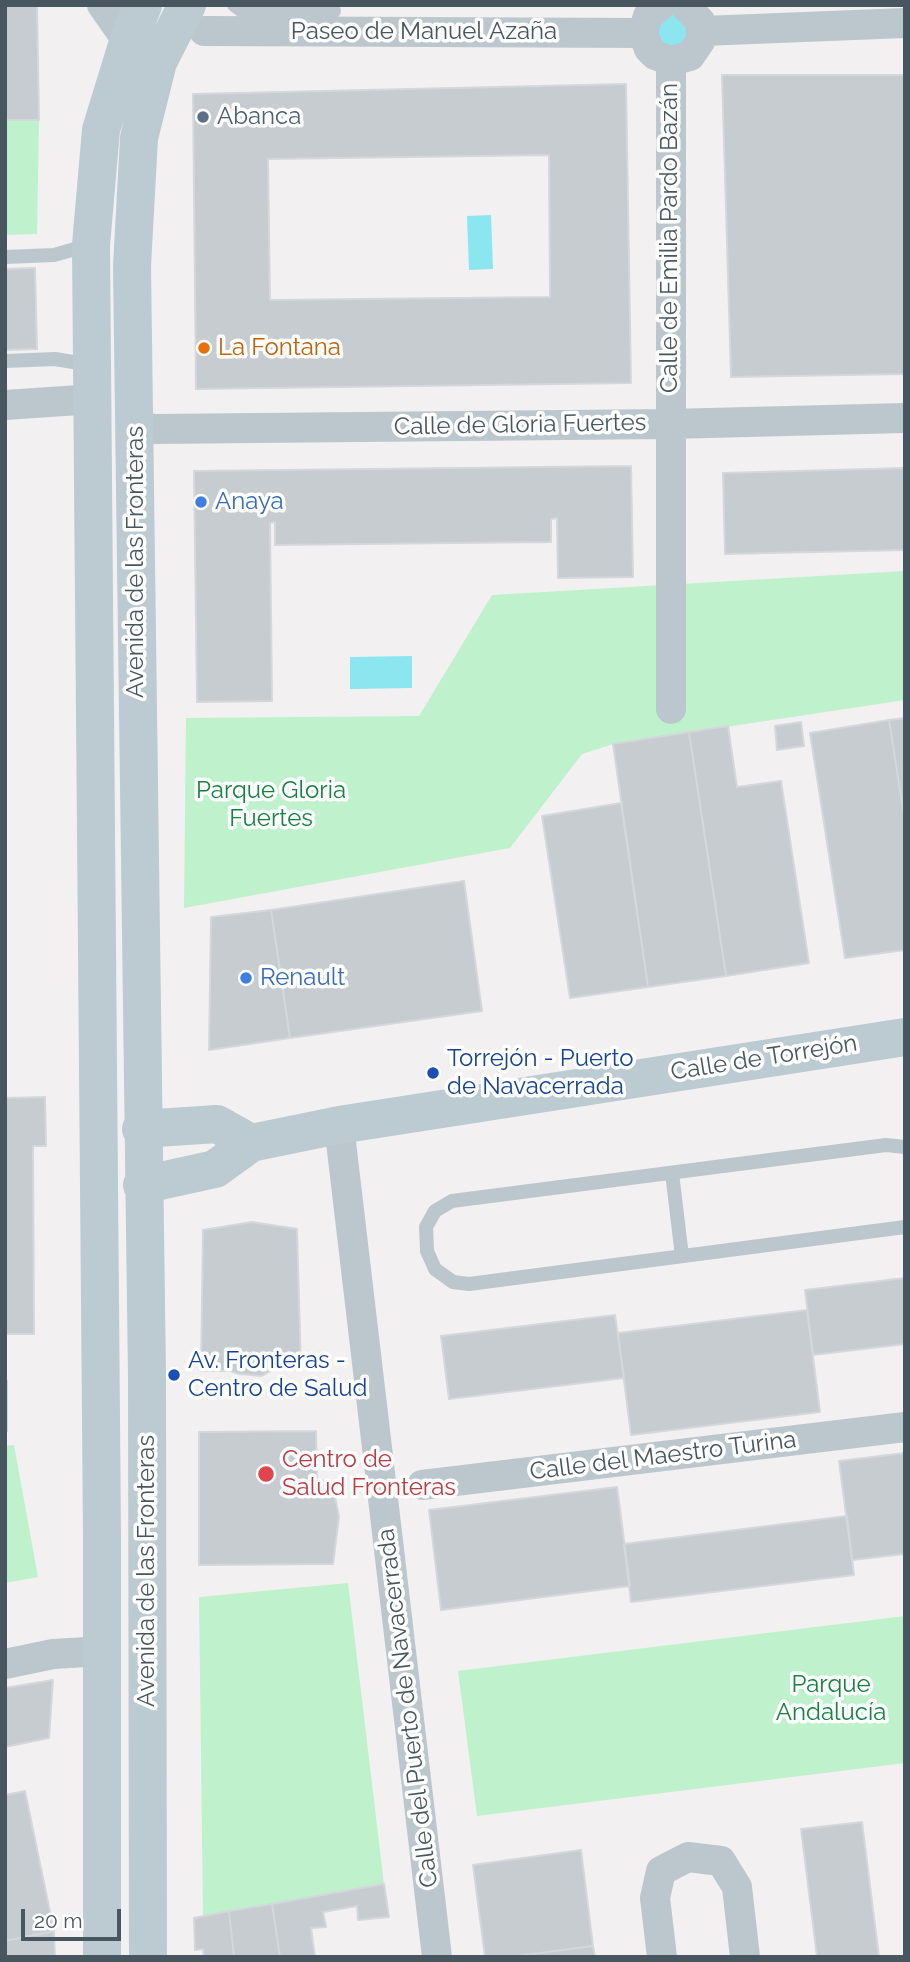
<!DOCTYPE html>
<html>
<head>
<meta charset="utf-8">
<style>
	body { margin:0 }
	#map { position:relative; width:910px; height:1962px; overflow:hidden; background:#f3f0f1; font-family:Raleway,sans-serif }
	canvas { display:block }
	.frame { position:absolute; inset:0; border:7px solid #48575f; pointer-events:none }
	.scale { position:absolute; left:21px; top:1909px; width:100px; height:32px; box-sizing:border-box; border:4px solid #48575f; border-top:0; padding-left:9px; font-size:21px; line-height:24px; white-space:nowrap; color:#48575f; -webkit-text-stroke:5px #fff; paint-order:stroke }
</style>
</head>
<body>
<div id="map">
<canvas width="910" height="1962"></canvas>
<div class="frame"></div>
<div class="scale">20 m</div>
</div>
<script>
const ctx = document.querySelector('canvas').getContext('2d');
ctx.lineJoin = 'round';
function fill(path, color) { ctx.fillStyle = color; ctx.fill(path, 'evenodd'); }
const shape = rows => new Path2D(rows.map(r => 'M' + r).join(''));
function trace(path, color, width, dash) { ctx.strokeStyle = color; ctx.lineWidth = width; ctx.lineCap = dash ? 'butt' : 'round'; ctx.setLineDash(dash || []); ctx.stroke(path); }
function label(font, color, halo, rows, align = 'center') {
  ctx.font = font + ' Raleway,sans-serif'; ctx.lineWidth = 7; ctx.setLineDash([]); ctx.textBaseline = 'middle'; ctx.strokeStyle = halo; ctx.fillStyle = color; for (const [text, x, y, turn = 0] of rows) {
    ctx.save(); ctx.translate(x, y); ctx.rotate((+turn || 0) * Math.PI / 180); ctx.textAlign = isNaN(turn) ? turn : align; if (halo) ctx.strokeText(text, 0, 0); ctx.fillText(text, 0, 0); ctx.restore();
  }
}
fill(shape([
	[5,120,39,120,37,234,5,235],
	[905,571,905,700,613,744,582,754,510,848,184,908,186,718,419,716,492,595],
	[14,1445,38,1577,5,1583,5,1446],
	[348,1583,384,1884,203,1916,199,1597],
	[905,1616,905,1763,477,1816,458,1671]
]), '#bef1cc');
fill(shape([
	[675,13,685,19,687,42,665,49,652,29,664,14],
	[491,215,493,269,469,270,467,216],
	[412,656,412,688,350,689,350,657]
]), '#8be6ef');
const building = shape([
	[5,5,37,5,39,120,5,120,5,5],
	[722,75,905,75,905,374,731,377,722,75],
	[626,84,631,383,196,389,193,94,626,84],
	[549,155,550,297,270,300,268,159,549,155],
	[35,268,37,349,5,350,5,269,35,268],
	[631,466,633,577,558,578,557,518,551,519,551,542,455,543,275,545,275,522,270,523,272,701,197,702,194,471,631,466],
	[905,468,905,550,725,554,723,473,905,468],
	[905,718,905,822,889,720,905,718],
	[889,720,905,822,905,950,845,958,810,733,889,720],
	[801,722,804,746,777,750,775,726,801,722],
	[728,726,737,787,781,781,809,963,726,976,689,732,728,726],
	[689,732,726,976,648,987,613,744,689,732],
	[621,803,648,987,570,998,542,816,621,803],
	[464,881,482,1011,290,1038,271,910,464,881],
	[271,910,290,1038,209,1050,211,917,271,910],
	[45,1097,46,1146,33,1146,34,1334,5,1334,5,1098,45,1097],
	[252,1222,297,1229,301,1370,274,1369,262,1376,239,1374,231,1371,201,1371,203,1230,252,1222],
	[905,1278,905,1344,813,1355,805,1290,905,1278],
	[807,1310,820,1412,631,1435,618,1333,807,1310],
	[615,1315,624,1378,449,1399,441,1336,615,1315],
	[5,1381,7,1381,7,1431,5,1431,5,1381],
	[316,1431,317,1480,332,1481,339,1517,333,1564,199,1565,199,1432,316,1431],
	[905,1453,905,1554,852,1560,839,1461,905,1453],
	[617,1487,630,1586,441,1610,429,1510,617,1487],
	[847,1516,854,1575,631,1602,624,1544,847,1516],
	[53,1680,49,1738,5,1747,5,1688,53,1680],
	[25,1791,54,1931,5,1941,5,1795,25,1791],
	[862,1822,879,1957,817,1957,801,1829,862,1822],
	[581,1850,593,1946,510,1957,485,1957,473,1865,581,1850],
	[384,1884,389,1917,358,1920,357,1906,323,1912,326,1927,311,1928,315,1957,280,1957,272,1904,384,1884],
	[272,1904,280,1957,234,1957,229,1911,272,1904],
	[229,1911,234,1957,204,1957,203,1949,195,1950,194,1918,229,1911],
	[54,1931,55,1957,5,1957,5,1941,54,1931],
	[593,1946,595,1957,510,1957,593,1946]
]);
fill(building, '#c7ccd0');
trace(building, '#d4d7dc', 2);
trace(shape([
	[234,5,242,11,334,11],
	[5,257,54,255,89,245],
	[5,361,55,359,91,365],
	[905,1147,886,1145,452,1201,435,1211,426,1227,427,1251,435,1269,453,1282,469,1284,905,1227],
	[672,1173,682,1256]
]), '#bcc7cd', 14);
trace(shape([
	[102,5,128,42],
	[661,5,648,16,643,33,649,49,655,55,671,61,690,56,701,40,700,21,684,5],
	[204,31,643,33],
	[703,31,905,23],
	[5,405,94,399],
	[136,426,155,429,669,424,905,418],
	[671,709,671,61],
	[339,1125,437,1957],
	[422,1485,905,1427],
	[5,1664,53,1654,103,1651],
	[662,1957,655,1898,661,1871,688,1857,721,1861,737,1887,745,1957]
]), '#bcc7cd', 30);
trace(shape([
	[141,1129,217,1124,251,1143],
	[142,1185,215,1169,251,1143,339,1125,905,1037],
	[102,1957,102,1535,91,245,101,130,128,42,143,5],
	[148,1957,147,1376,132,266,139,138,158,62,187,5]
]), '#bccad2', 38);
for (const [x, y, r, color] of [
	[203,117,7,"#5c6f8a"],
	[204,348,7,"#e8710a"],
	[201,502,7,"#3f7fe0"],
	[246,978,7,"#3f7fe0"],
	[433,1073,7,"#1a4fb4"],
	[174,1375,7,"#1a4fb4"],
	[266,1474,9,"#e0444e"]
]) { const dot = new Path2D(); dot.arc(x, y, r, 0, 2 * Math.PI); ctx.fillStyle = color; ctx.fill(dot); trace(dot, '#fff', 2.5); }
label('24px', '#48575f', '#fff', [
	["Paseo de Manuel Azaña",424,32],
	["Calle de Emilia Pardo Bazán",670,238,-90],
	["Calle de Gloria Fuertes",520,425,-1],
	["Avenida de las Fronteras",136,562,-90],
	["Calle de Torrejón",764,1058,-9],
	["Calle del Maestro Turina",663,1456,-7],
	["Avenida de las Fronteras",147,1571,-90],
	["Calle del Puerto de Navacerrada",408,1708,-97]
]);
label('24px', '#4e5e75', '#fff', [
	["Abanca",217,117]
], 'left');
label('24px', '#c56008', '#fff', [
	["La Fontana",218,348]
], 'left');
label('24px', '#366cbe', '#fff', [
	["Anaya",215,502],
	["Renault",260,978]
], 'left');
label('24px', '#15833e', '#fff', [
	["Parque Gloria",271,791],
	["Fuertes",271,819],
	["Parque",831,1685],
	["Andalucía",831,1713]
]);
label('24px', '#164399', '#fff', [
	["Torrejón - Puerto",447,1059],
	["de Navacerrada",447,1087],
	["Av. Fronteras -",188,1361],
	["Centro de Salud",188,1389]
], 'left');
label('24px', '#be3a42', '#fff', [
	["Centro de",282,1460],
	["Salud Fronteras",282,1488]
], 'left');
</script>
</body>
</html>
